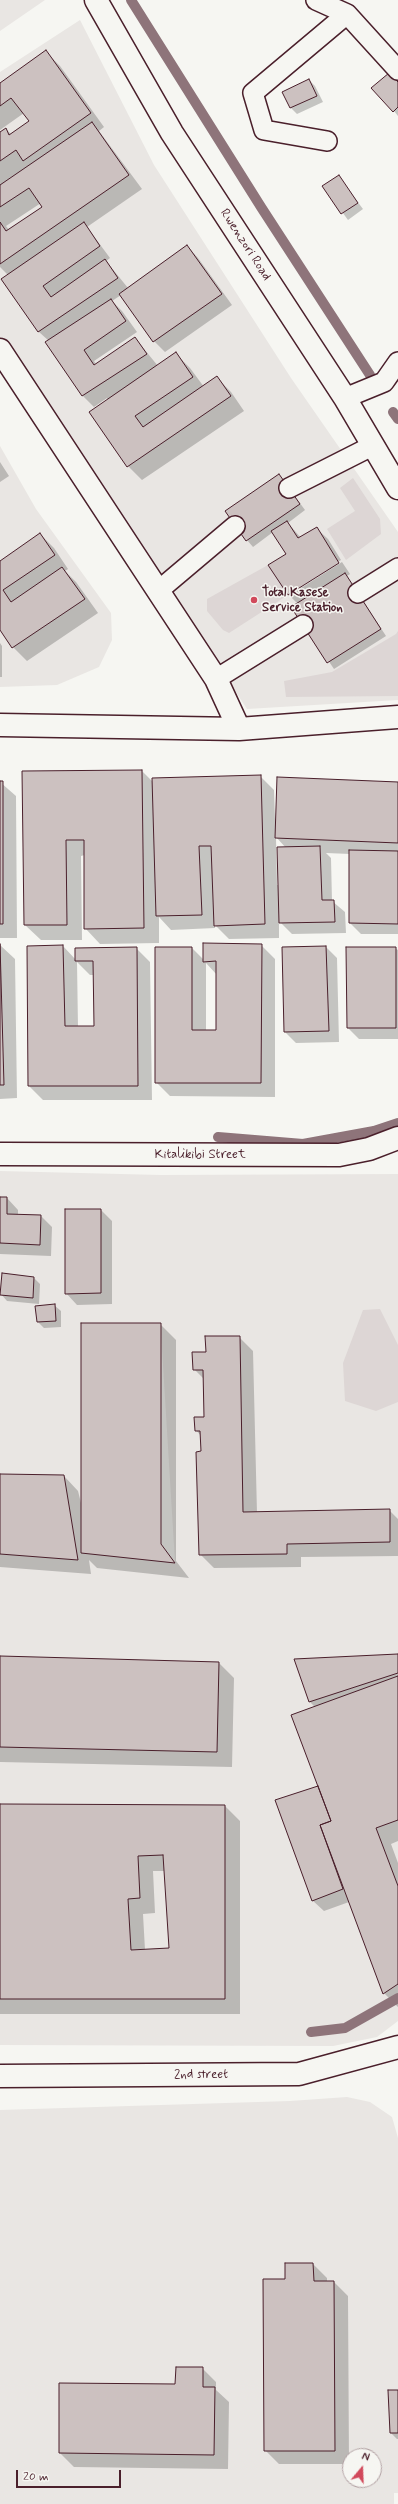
<!DOCTYPE html>
<html>
<head>
<meta charset="utf-8">
<style>
	body { margin:0 }
	#map { position:relative; width:398px; height:2504px; overflow:hidden; background:#f6f6f2; font-family:Mynerve,sans-serif }
	canvas { display:block }
	.north { position:absolute; left:342px; top:2448px; width:40px; height:40px; box-sizing:border-box; background:#f6f6f2; border:1px solid #b1a0a2; border-radius:50%; rotate:19deg; font-size:11px; font-weight:700; line-height:16px; text-align:center; color:#4a1f2b }
	.north::after { content:''; display:block; margin:auto; width:14px; height:18px; background:#d1495b; clip-path:polygon(50% 0,100% 100%,50% 72%,0 100%) }
	.scale { position:absolute; left:16px; top:2470px; width:105px; height:18px; box-sizing:border-box; border:2px solid #4a1f2b; border-top:0; padding-left:5px; font-size:12px; line-height:14px; white-space:nowrap; color:#4a1f2b; -webkit-text-stroke:3px #f6f6f2; paint-order:stroke }
</style>
</head>
<body>
<div id="map">
<canvas width="398" height="2504"></canvas>
<div class="north">N</div>
<div class="scale">20 m</div>
</div>
<script>
const ctx = document.querySelector('canvas').getContext('2d');
ctx.lineJoin = 'round';
function fill(path, color) { ctx.fillStyle = color; ctx.fill(path, 'evenodd'); }
const shape = rows => new Path2D(rows.map(r => 'M' + r).join(''));
function trace(path, color, width, dash) { ctx.strokeStyle = color; ctx.lineWidth = width; ctx.lineCap = dash ? 'butt' : 'round'; ctx.setLineDash(dash || []); ctx.stroke(path); }
function label(font, color, halo, rows, align = 'center') {
  ctx.font = font + ' Mynerve,sans-serif'; ctx.lineWidth = 3; ctx.setLineDash([]); ctx.textBaseline = 'middle'; ctx.strokeStyle = halo; ctx.fillStyle = color; for (const [text, x, y, turn = 0] of rows) {
    ctx.save(); ctx.translate(x, y); ctx.rotate((+turn || 0) * Math.PI / 180); ctx.textAlign = isNaN(turn) ? turn : align; if (halo) ctx.strokeText(text, 0, 0); ctx.fillText(text, 0, 0); ctx.restore();
  }
}
fill(shape([
	[0,0,45,0,0,31],
	[80,20,154,165,291,378,398,532,398,700,247,709,109,500,0,351,0,72],
	[0,446,36,509,111,613,112,640,99,667,57,685,0,687],
	[0,1171,161,1175,398,1174,398,2021,377,2037,333,2046,0,2045],
	[161,1332,161,1333,175,1563,161,1544],
	[347,2097,370,2102,392,2117,398,2138,398,2493,394,2493,394,2504,0,2504,0,2110,290,2101],
	[350,2456,374,2456,374,2480,350,2480]
]), '#e9e6e3');
fill(shape([
	[353,478,380,519,381,534,346,560,327,529,355,511,340,488],
	[268,565,288,595,229,633,223,630,207,611,207,599],
	[398,631,398,696,286,697,284,681,332,672,396,634],
	[380,1309,398,1345,398,1402,376,1411,345,1401,343,1363,363,1310]
]), '#ddd6d5');
fill(shape([
	[46,52,60,66,104,127,99,131,142,189,87,227,110,258,106,261,128,288,187,246,198,258,232,305,165,352,154,341,121,295,112,301,122,311,137,332,94,361,96,364,135,338,158,366,176,354,190,368,204,387,217,378,231,392,244,411,142,480,128,466,107,398,94,407,83,396,47,342,49,341,39,332,3,279,8,275,0,267,0,133,6,129,12,135,30,121,24,113,0,130,0,84],
	[41,203,43,207,9,230,6,226],
	[309,80,315,86,323,102,297,114,291,108,283,92],
	[398,83,398,116,394,111],
	[338,176,363,209,348,220,323,186],
	[0,462,9,476,0,482],
	[279,475,305,510,288,523,301,538,316,528,328,539,341,560,290,593,290,595,342,562,350,574,347,576,386,636,334,669,292,607,298,604,289,595,270,565,287,554,273,532,253,547,247,540],
	[40,534,54,548,68,569,65,571,76,582,98,613,27,661,13,647,0,628,0,562],
	[0,643,2,646,2,677,0,677],
	[142,771,153,782,260,776,274,790,275,819,398,783,398,934,361,934,350,923,350,854,326,853,331,858,332,901,345,912,346,933,292,934,279,921,279,938,229,939,215,925,215,928,171,930,159,917,159,943,100,944,85,928,85,855,81,856,82,940,41,940,25,925,23,772],
	[276,837,286,848,279,885,277,885],
	[0,782,16,796,17,938,0,938],
	[0,945,15,959,17,1098,0,1099],
	[261,945,275,959,275,1097,170,1096,156,1082,192,948,204,960],
	[206,963,217,975,217,1031,206,1031],
	[63,946,76,960,136,948,150,962,152,1100,43,1100,29,1086,28,947],
	[77,962,90,975,94,975,95,1027,78,1027],
	[326,947,337,958,339,1042,296,1043,285,1032],
	[395,948,398,950,398,1039,359,1039,348,1028],
	[0,1198,7,1198,18,1210,18,1215,41,1216,52,1227,51,1256,0,1254],
	[66,1210,101,1210,112,1221,112,1304,77,1305,66,1293],
	[34,1278,40,1284,39,1304,7,1301,1,1294],
	[54,1305,61,1311,61,1327,44,1328,38,1322],
	[160,1324,176,1340,176,1561,189,1578,97,1568,89,1560,91,1574,0,1567,0,1475,64,1476,78,1491,82,1507],
	[239,1337,253,1351,257,1513,389,1510,398,1519,398,1556,301,1557,301,1567,214,1568,200,1554,201,1436,196,1430,205,1418,205,1380,194,1369,207,1353],
	[398,1655,398,1841,391,1844,398,1863,398,2007,384,1993,349,1902,324,1911,312,1900,319,1787,315,1707,310,1702,296,1660],
	[0,1657,219,1663,234,1678,232,1767,0,1762],
	[0,1805,225,1806,240,1821,240,2014,0,2014],
	[153,1871,165,1871,170,1949,145,1950,143,1914,155,1913],
	[313,2264,327,2278,327,2282,334,2282,348,2296,349,2464,279,2464,265,2450,286,2280],
	[202,2368,216,2382,216,2390,229,2402,228,2469,74,2467,60,2453,60,2384,176,2385],
	[398,2391,398,2439,397,2439,391,2433]
]), '#0003');
trace(shape([
	[131,0,261,207,370,375],
	[393,412,398,419],
	[218,1137,303,1144,374,1131,398,1123],
	[311,2032,345,2028,398,1998]
]), '#8e747a', 10);
const building = shape([
	[46,50,91,113,23,161,16,150,0,161,0,132,6,128,9,135,29,121,11,98,0,106,0,83,46,50],
	[389,73,398,82,398,107,393,112,371,88,389,73],
	[309,79,317,96,290,108,282,92,309,79],
	[92,122,129,175,0,264,0,222,6,231,42,207,29,188,0,207,0,185,92,122],
	[339,175,358,203,341,214,322,186,339,175],
	[84,222,100,246,43,286,51,297,105,259,118,278,38,332,1,279,84,222],
	[187,245,222,294,153,342,119,294,187,245],
	[111,299,126,321,84,350,94,365,135,337,147,354,82,396,45,342,111,299],
	[176,352,193,377,135,416,143,427,217,376,231,396,127,467,89,412,176,352],
	[279,474,300,504,246,541,225,511,279,474],
	[287,521,298,538,317,527,339,563,288,595,268,565,286,554,271,531,287,521],
	[40,533,55,555,3,590,11,602,62,567,85,599,12,648,0,630,0,561,40,533],
	[345,573,381,629,327,663,291,607,345,573],
	[142,770,144,928,84,929,84,840,66,840,67,925,24,925,22,771,142,770],
	[261,775,265,924,214,926,211,846,199,846,202,915,156,916,152,778,261,775],
	[277,777,398,782,398,843,275,838,277,777],
	[0,781,3,781,3,924,0,924,0,781],
	[320,846,322,900,334,900,335,922,279,923,277,847,320,846],
	[349,850,398,851,398,924,349,923,349,850],
	[203,943,262,944,261,1083,155,1083,155,947,192,947,192,1030,216,1030,216,961,203,962,203,943],
	[0,944,4,1085,0,1085,0,944],
	[63,945,65,1026,94,1026,93,961,75,961,75,948,137,947,138,1086,28,1086,27,946,63,945],
	[326,946,329,1031,284,1032,282,947,326,946],
	[346,947,396,947,396,1028,347,1028,346,947],
	[0,1197,7,1197,7,1214,41,1215,40,1245,0,1243,0,1197],
	[65,1209,101,1209,101,1293,65,1294,65,1209],
	[2,1273,34,1277,33,1298,0,1295,2,1273],
	[55,1304,56,1321,37,1322,35,1306,55,1304],
	[81,1323,161,1323,161,1544,175,1563,81,1553,81,1323],
	[205,1336,240,1336,243,1512,390,1509,390,1542,287,1544,287,1554,199,1555,196,1452,201,1451,200,1431,195,1431,194,1417,204,1417,203,1370,193,1370,192,1352,206,1352,205,1336],
	[0,1474,64,1475,78,1560,0,1554,0,1474],
	[398,1654,398,1673,309,1702,294,1659,398,1654],
	[0,1656,219,1662,217,1752,0,1747,0,1656],
	[398,1676,398,1820,376,1828,398,1886,398,1984,383,1994,320,1825,331,1821,291,1715,398,1676],
	[318,1786,331,1821,320,1825,343,1889,312,1901,275,1800,318,1786],
	[0,1804,225,1805,225,1999,0,1999,0,1804],
	[163,1855,169,1948,131,1950,128,1899,140,1898,138,1856,163,1855],
	[285,2263,313,2263,314,2281,334,2281,335,2451,264,2451,263,2279,285,2279,285,2263],
	[176,2367,203,2367,203,2387,215,2387,214,2455,59,2453,59,2383,175,2384,176,2367],
	[388,2390,398,2390,398,2433,390,2433,388,2390]
]);
fill(building, '#ccc1c0');
trace(building, '#4a1f2b', 1);
const service = shape([
	[316,0,347,14,398,70],
	[327,141,264,130,253,93,347,14],
	[345,398,384,382,398,362],
	[289,488,372,446],
	[158,591,235,526],
	[358,593,398,568],
	[216,679,303,625]
]);
const minor = shape([
	[96,0,172,133,345,398,398,488],
	[0,350,216,679,239,729],
	[0,725,239,729,398,717],
	[0,1154,339,1155,369,1149,398,1138],
	[0,2076,299,2074,398,2047]
]);
trace(service, '#4a1f2b', 22);
trace(minor, '#4a1f2b', 25);
trace(service, '#f6f6f2', 19);
trace(minor, '#f6f6f2', 22);
for (const [x, y, r, color] of [
	[254,600,4,"#d1495b"]
]) { const dot = new Path2D(); dot.arc(x, y, r, 0, 2 * Math.PI); ctx.fillStyle = color; ctx.fill(dot); trace(dot, '#f6f6f2', 1.5); }
label('13px', '#4a1f2b', '#f6f6f2', [
	["Rwenzori Road",245,245,57],
	["Kitalikibi Street",200,1155],
	["2nd street",201,2075]
]);
label('bold 13px', '#4a1f2b', '#f6f6f2', [
	["Total Kasese",262,593],
	["Service Station",262,608]
], 'left');
</script>
</body>
</html>
